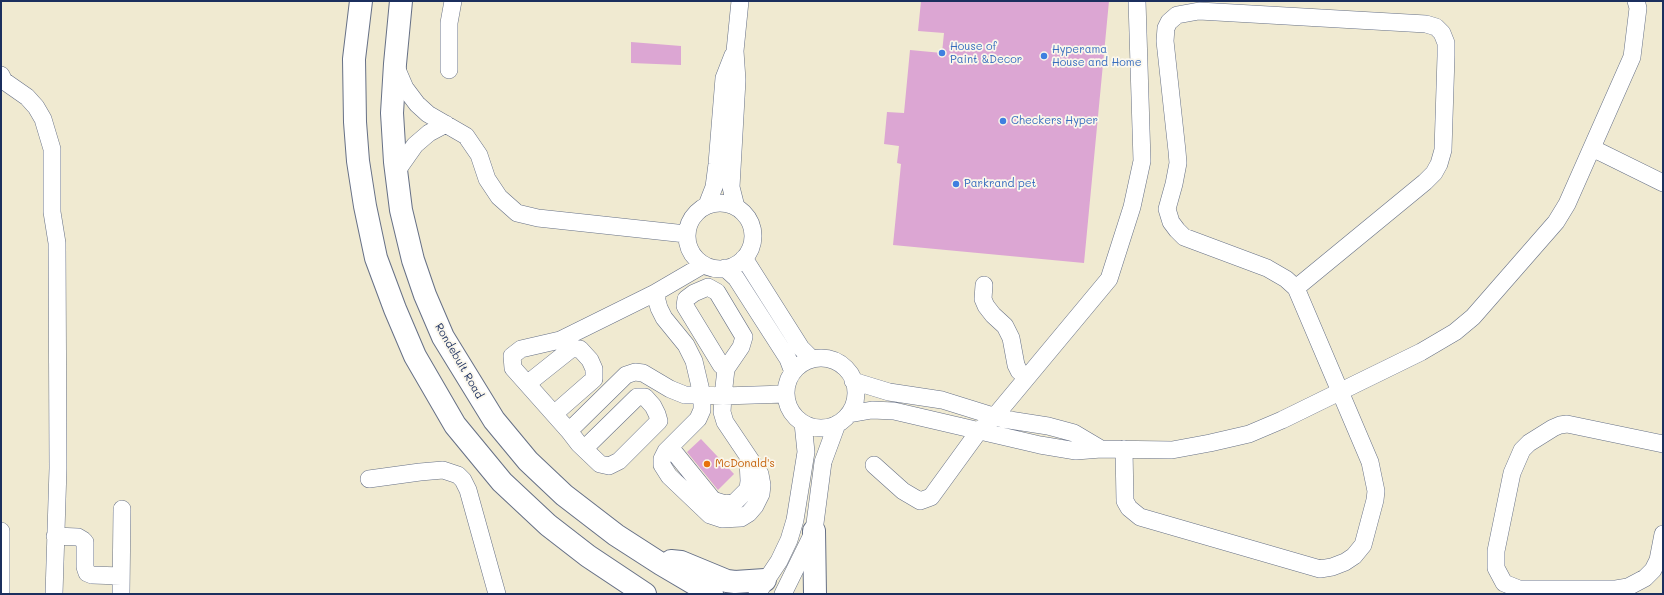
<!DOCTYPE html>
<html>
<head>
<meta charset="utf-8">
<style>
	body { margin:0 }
	#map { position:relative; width:1664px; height:595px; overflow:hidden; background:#f0ead1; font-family:Mali,sans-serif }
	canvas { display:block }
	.frame { position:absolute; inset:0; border:2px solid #1b2f5e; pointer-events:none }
</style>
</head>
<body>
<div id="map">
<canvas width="1664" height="595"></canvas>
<div class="frame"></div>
</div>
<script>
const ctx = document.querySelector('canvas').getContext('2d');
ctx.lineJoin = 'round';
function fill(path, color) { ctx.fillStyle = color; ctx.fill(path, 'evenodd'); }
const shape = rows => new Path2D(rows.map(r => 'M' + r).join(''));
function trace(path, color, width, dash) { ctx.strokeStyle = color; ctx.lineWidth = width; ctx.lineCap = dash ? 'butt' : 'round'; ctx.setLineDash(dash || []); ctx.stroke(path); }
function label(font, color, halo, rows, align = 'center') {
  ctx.font = font + ' Mali,sans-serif'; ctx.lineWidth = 3.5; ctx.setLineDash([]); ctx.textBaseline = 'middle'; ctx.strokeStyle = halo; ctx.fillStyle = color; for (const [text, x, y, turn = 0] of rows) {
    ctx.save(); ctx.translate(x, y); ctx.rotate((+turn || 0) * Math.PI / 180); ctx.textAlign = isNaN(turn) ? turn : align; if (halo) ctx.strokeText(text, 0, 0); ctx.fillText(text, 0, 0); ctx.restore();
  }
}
fill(shape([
	[921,1,1109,1,1084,263,893,245,901,164,897,163,899,146,884,144,887,112,904,113,910,50,942,53,944,33,918,31],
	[631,42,681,46,681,65,631,63],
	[701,439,734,474,718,490,687,452]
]), '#dca6d3');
const minor = shape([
	[396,67,405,88,417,104,428,114,466,136,479,155,487,179,499,197,517,213,538,218,686,234],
	[449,70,449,23,453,1],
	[1,75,4,81,27,97,36,107,43,119,52,149,52,212,57,243,58,468,54,594],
	[1592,148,1663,183],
	[396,172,415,145,429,133,446,124],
	'687 236a33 33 0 1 1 66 0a33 33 0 1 1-66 0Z',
	[707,205,714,187,717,164,724,78,733,55],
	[736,207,731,187,737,80,735,51,740,1],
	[744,258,801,348,812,359],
	[725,268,736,278,788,359,793,372],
	[984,285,983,299,986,306,993,315,1005,326,1011,338,1016,365,1019,371,1026,377],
	'786 393a35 35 0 1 1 70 0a35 35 0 1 1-70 0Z',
	[726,369,721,365,685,306,686,299,694,293,708,287,717,292,744,337,741,347,726,369,723,396,786,394],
	[853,381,889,392,942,400,1003,419,1048,426,1074,433,1101,449],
	[527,384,571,349,580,349,590,360,594,369,594,379,554,414],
	[849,414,872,410,894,411,1040,445,1076,451,1101,449,1172,450,1210,443,1249,434,1282,420,1421,352,1455,332,1473,317,1556,222,1567,204,1632,57,1638,8,1636,1],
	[569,431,513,368,512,356,521,349,560,340,655,293,703,265],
	[1663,444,1567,424,1560,425,1553,428,1529,443,1522,450,1512,473,1496,551,1496,568,1504,583,1519,589,1616,589,1628,587,1645,578,1653,570,1658,560,1663,534],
	[670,447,713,500,726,504,735,502,748,489,749,481,748,459],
	[585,448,637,397,645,397,653,406,657,414,659,421,619,461,609,466,600,464,579,444,569,431,626,375,635,372,643,373,670,389,685,395,702,395,723,396,722,412,725,422,760,474,762,485,761,494,755,506,749,513,741,518,722,519,710,515,669,476,662,465,662,459,666,451,698,419,702,410,702,395,694,361,686,345,664,318,659,308,655,293],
	[1124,449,1125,501,1129,508,1140,517,1320,569,1332,567,1345,562,1354,556,1363,545,1375,500,1376,491,1370,462,1296,288,1286,279,1267,268,1184,237,1177,230,1171,222,1167,209,1174,184,1178,163,1177,151,1165,41,1166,28,1169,22,1177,15,1199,11,1426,24,1436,27,1442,33,1446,43,1446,56,1443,150,1439,164,1434,173,1425,182,1296,288],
	[874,465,903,491,920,501,931,497,979,431,995,416,1109,279,1132,207,1142,161,1137,1],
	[369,479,420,472,443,470,458,475,463,480,468,490,497,594],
	[1,531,1,591],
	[55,536,78,537,83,540,85,542,85,567,87,573,92,575,121,576],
	[121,594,122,509],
	[757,594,779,561,789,540,795,520,806,452,803,423],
	[783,594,814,531,823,462,837,424]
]);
const major = shape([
	[361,1,354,59,355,122,358,161,365,206,376,258,395,309,415,356,455,425,502,482,548,525,588,556,645,594],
	[401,1,395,64,392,113,395,162,401,210,413,260,425,295,443,337,494,420,528,461,564,495,616,535,661,564,712,594],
	[814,531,815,594],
	[671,561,681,562,727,581,735,582,765,580]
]);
trace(minor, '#667086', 18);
trace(major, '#667086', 24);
trace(minor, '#fff', 17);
trace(major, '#fff', 22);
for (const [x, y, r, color] of [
	[942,53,4,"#3f7fe0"],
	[1044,56,4,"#3f7fe0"],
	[1003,121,4,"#3f7fe0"],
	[956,184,4,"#3f7fe0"],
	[707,464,4,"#e8710a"]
]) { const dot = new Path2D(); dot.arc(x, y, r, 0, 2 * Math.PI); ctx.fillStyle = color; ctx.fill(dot); trace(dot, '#fbf7ec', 1.5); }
label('11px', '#366cbe', '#fbf7ec', [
	["House of",950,47],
	["Paint &Decor",950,60],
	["Hyperama",1052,50],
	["House and Home",1052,63],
	["Checkers Hyper",1011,121],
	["Parkrand pet",964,184]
], 'left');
label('11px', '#1b2f5e', '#fbf7ec', [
	["Rondebult Road",459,361,60]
]);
label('11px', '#c56008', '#fbf7ec', [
	["McDonald's",715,464]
], 'left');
</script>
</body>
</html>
